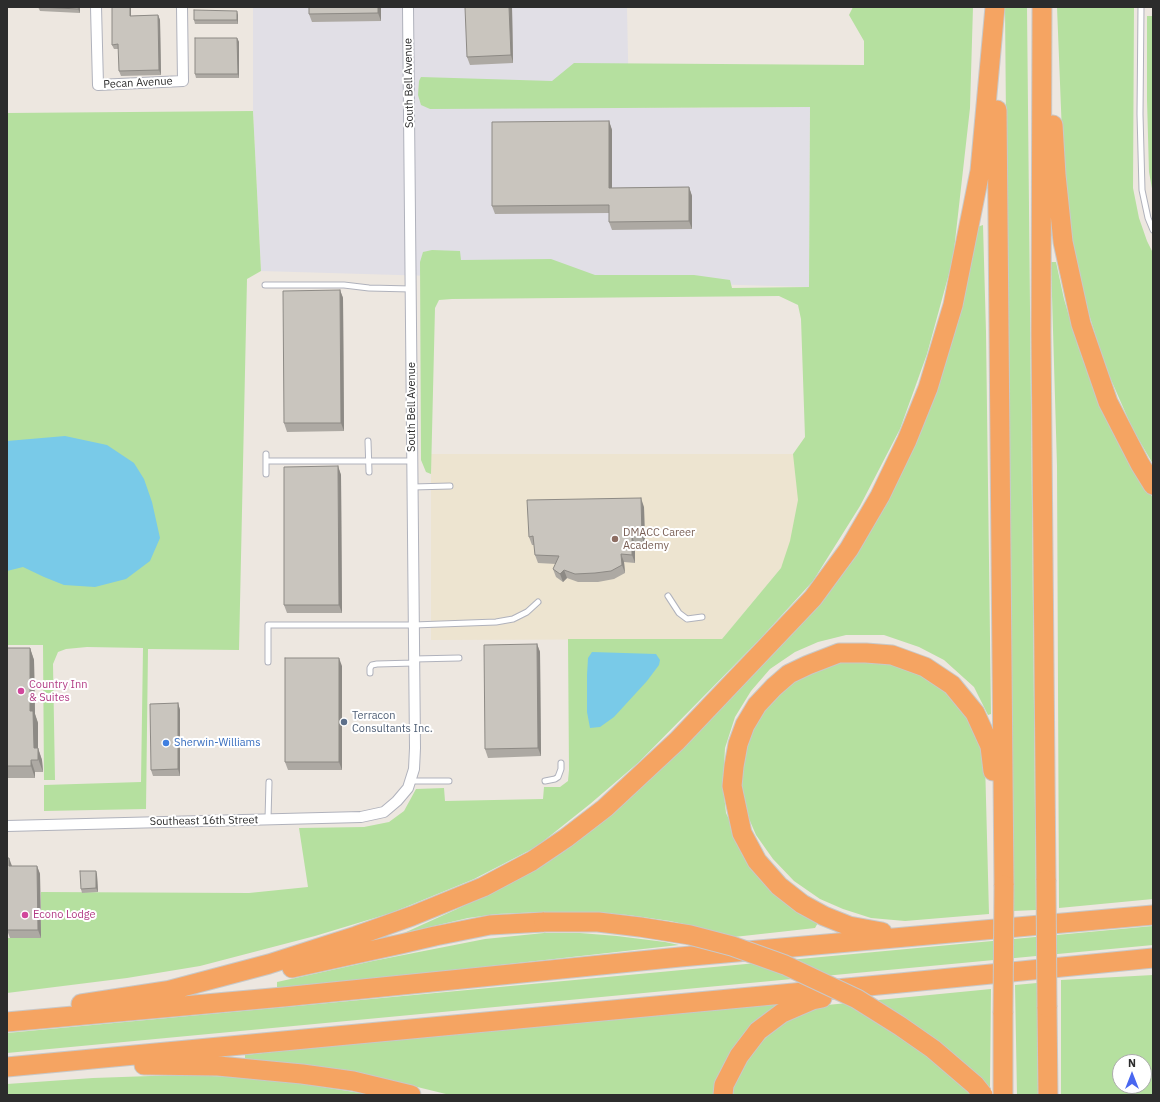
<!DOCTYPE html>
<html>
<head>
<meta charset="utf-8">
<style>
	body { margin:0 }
	#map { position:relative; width:1160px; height:1102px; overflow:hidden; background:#ede7e0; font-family:"IBM Plex Sans",sans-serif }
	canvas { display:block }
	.frame { position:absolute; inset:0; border:8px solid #2c2c2c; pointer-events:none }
	.north { position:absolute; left:1112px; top:1054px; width:40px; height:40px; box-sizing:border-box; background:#fff; border:1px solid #ababab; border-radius:50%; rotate:0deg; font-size:11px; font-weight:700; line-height:16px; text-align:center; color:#2c2c2c }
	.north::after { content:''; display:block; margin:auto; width:14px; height:18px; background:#4967f0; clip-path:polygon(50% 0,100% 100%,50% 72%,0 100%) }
</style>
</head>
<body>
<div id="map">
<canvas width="1160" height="1102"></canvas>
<div class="frame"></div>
<div class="north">N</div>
</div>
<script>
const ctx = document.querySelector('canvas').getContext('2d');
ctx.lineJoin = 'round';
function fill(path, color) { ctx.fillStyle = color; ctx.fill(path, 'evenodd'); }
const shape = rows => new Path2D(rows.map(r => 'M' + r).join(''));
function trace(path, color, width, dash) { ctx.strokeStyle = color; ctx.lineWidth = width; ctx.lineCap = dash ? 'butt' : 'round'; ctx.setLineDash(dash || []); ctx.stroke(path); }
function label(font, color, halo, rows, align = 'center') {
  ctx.font = font + ' "IBM Plex Sans",sans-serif'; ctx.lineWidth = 4; ctx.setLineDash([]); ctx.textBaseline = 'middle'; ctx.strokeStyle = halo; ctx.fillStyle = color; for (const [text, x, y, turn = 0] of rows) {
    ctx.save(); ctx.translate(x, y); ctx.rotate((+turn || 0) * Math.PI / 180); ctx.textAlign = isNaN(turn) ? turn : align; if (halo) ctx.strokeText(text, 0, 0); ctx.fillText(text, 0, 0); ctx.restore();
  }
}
fill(shape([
	[253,7,627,7,629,108,810,107,809,287,261,271,253,111]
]), '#e1dfe6');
fill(shape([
	[431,454,844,454,781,568,722,639,431,640]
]), '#ede4d0');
fill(shape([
	[853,7,973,7,970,108,953,259,927,354,900,429,860,506,813,581,760,639,639,762,590,804,536,847,474,879,391,913,315,936,200,966,127,978,7,993,7,938,41,938,41,892,249,893,308,887,299,828,364,827,389,822,404,811,416,789,444,788,445,801,543,799,544,787,560,787,568,781,569,770,568,639,722,639,732,627,781,568,790,541,798,500,793,454,805,437,801,319,798,305,779,296,452,299,439,300,435,308,431,474,426,472,421,460,420,262,423,252,432,250,460,251,461,260,551,259,595,275,694,275,730,280,732,288,809,287,810,107,430,109,421,105,418,95,419,81,421,77,552,81,574,63,864,65,864,41,849,15],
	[1005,7,1027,7,1036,910,1013,911],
	[1057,7,1134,7,1133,188,1139,218,1147,241,1153,253,1153,464,1133,430,1105,366,1079,282,1067,210,1062,134],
	[1147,16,1153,16,1153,194,1149,172,1147,100],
	[253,111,261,271,247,279,239,650,148,649,146,809,44,811,44,785,141,782,143,648,87,647,66,649,58,652,53,664,55,780,44,780,43,645,7,645,7,113],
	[983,225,986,332,991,714,988,715,974,687,944,660,919,647,884,635,846,635,818,642,795,652,770,669,751,691,735,717,725,748,723,785,726,813,739,841,819,921,815,928,734,937,714,931,670,921,628,915,582,912,543,912,497,914,468,918,404,933,457,909,500,888,557,854,867,531,977,227],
	[1051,262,1056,262,1064,299,1078,346,1097,399,1125,454,1153,498,1153,899,1059,908,1057,466],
	[835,655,929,671,973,720,985,761,989,914,905,921,871,918,843,909,820,899,794,881,773,859,756,835,744,807,739,782,749,728,779,684],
	[1153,926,1153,945,7,1053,7,1033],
	[544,933,580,933,617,936,665,942,679,945,277,990,277,982,373,961,485,939],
	[1153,975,1153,1095,1061,1095,1061,980],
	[1120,1062,1144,1062,1144,1086,1120,1086],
	[1037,983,1038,1095,1017,1095,1015,985],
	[991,989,990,1086,989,1095,731,1095,740,1072,755,1048,774,1030,796,1015,827,1005],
	[779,1003,780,1005,714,1095,450,1095,405,1084,245,1060,245,1055,307,1048],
	[180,1075,243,1077,304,1084,373,1095,7,1095,7,1084,93,1078]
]), '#b5e09f');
fill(shape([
	[65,436,107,445,134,463,144,479,152,502,160,538,150,561,126,579,95,587,64,585,44,577,23,567,7,571,7,441],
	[592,652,656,654,660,660,659,665,647,681,614,717,600,727,590,728,587,712,587,675,588,658]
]), '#79cae8');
const service = shape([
	[1141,7,1140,114,1142,190,1148,218,1153,230],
	[265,285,344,285,369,288,411,289],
	[368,441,369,472],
	[266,454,266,474],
	[266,461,412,461],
	[413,487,450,486],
	[668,596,679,613,687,619,702,617],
	[414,659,459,658],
	[268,662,268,625,414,625,496,622,513,619,527,612,538,602],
	[370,673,370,668,372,665,377,664,414,663],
	[410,781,449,781],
	[545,781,555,779,558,777,561,769,561,763],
	[268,819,269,782]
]);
const minor = shape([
	[96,7,98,85,183,81,182,7],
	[7,826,361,817,384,812,397,801,408,788,414,769,415,748,408,7]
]);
const motorway = shape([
	[1042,7,1041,333,1046,880],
	[997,110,1004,885],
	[1053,125,1056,175,1063,242,1081,324,1108,402,1140,464,1153,485],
	[882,932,849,926,824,916,802,904,779,886,757,861,742,833,732,786,734,766,738,744,745,725,757,705,774,687,789,674,808,665,839,653,866,653,892,655,925,667,952,685,975,713,990,746,993,771],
	[292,968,401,944,435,936,490,925,544,922],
	[167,991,269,964,356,936,412,916,483,887,532,861,566,838,605,808,677,741,813,598,849,549,880,496,907,440,928,388,953,305,980,171,995,7],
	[81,1004,179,989],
	[1047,1007,1048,1095],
	[7,1022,283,997,680,957,1153,915],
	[144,1065,218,1066,302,1074,353,1081,411,1095],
	[7,1067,900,983,1153,958],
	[723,1095,724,1085,739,1056,758,1031,782,1013,812,1000,822,998],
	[1003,1095,1003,1013]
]);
trace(service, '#b0b2bc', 7);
trace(minor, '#b0b2bc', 12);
trace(motorway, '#c8c8c8', 21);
trace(service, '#fff', 5);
trace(minor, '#fff', 10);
trace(motorway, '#f5a462', 19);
const motorwayBridge = shape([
	[1046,880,1047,1007],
	[544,922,598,922,640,927,690,935,732,946,785,965,857,999,900,1026,933,1049,975,1085,983,1095],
	[1003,1013,1004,885]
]);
trace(motorwayBridge, '#c8c8c8', 21, []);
trace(motorwayBridge, '#f5a462', 19);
fill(shape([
	[38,7,80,7,80,13,40,11],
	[112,7,131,7,131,16,158,15,160,20,161,75,121,76,119,71,119,49,114,49,112,45],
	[309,7,381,7,381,21,312,22,309,14],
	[512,7,513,63,470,65,467,57],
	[238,15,238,24,195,24,194,20],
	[237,38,239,42,239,78,196,78,195,74],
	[609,121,612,130,612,188,689,187,692,196,692,229,612,230,609,222,609,213,495,214,492,206],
	[340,290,343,298,344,431,287,432,284,423],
	[338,466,341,475,342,613,287,613,284,605],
	[644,507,645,545,635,544,635,563,624,562,625,573,614,579,598,582,578,582,567,578,563,582,556,577,553,569,556,564,538,563,535,555,534,545,532,545,529,537],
	[537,644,540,652,541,756,488,758,485,749],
	[7,648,30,648,34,660,35,714,38,723,38,748,42,760,43,772,35,772,35,778,7,778],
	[342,666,342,770,288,770,285,762],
	[178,703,180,710,180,776,153,776,151,770],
	[12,866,37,866,40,874,41,938,10,938,7,930],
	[96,871,97,875,98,892,82,893,81,889]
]), '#ada9a3');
fill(shape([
	[79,7,80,7,80,13,78,9],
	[130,7,131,7,131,21,130,16],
	[378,7,381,7,381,21,378,13],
	[509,7,512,7,513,63,511,55],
	[237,11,238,15,238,24,237,20],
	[158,15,160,20,161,75,159,70],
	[237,38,239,42,239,78,238,74],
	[609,121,612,130,612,196,609,188],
	[689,187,692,196,692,229,689,221],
	[340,290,343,298,344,431,341,423],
	[338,466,341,475,342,613,339,605],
	[641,498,644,507,645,545,642,537],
	[632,536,635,544,635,563,632,555],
	[621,554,624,562,625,573,622,565],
	[564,570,567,578,563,582,560,574],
	[537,644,540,652,541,756,538,748],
	[30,648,34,660,35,714,38,723,38,748,42,760,43,772,34,748,30,711],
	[339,658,342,666,342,770,339,762],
	[178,703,180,710,180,776,178,769],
	[31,760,35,772,35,778,31,766],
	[9,858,12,866,9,866],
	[37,866,40,874,41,938,38,930],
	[96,871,97,875,98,892,96,888]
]), '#8d8a85');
const building = shape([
	[39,7,79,7,78,9,39,7],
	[112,7,130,7,130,16,158,15,159,70,119,71,118,44,112,45,112,7],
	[309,7,378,7,378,13,309,14,309,7],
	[465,7,509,7,511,55,467,57,465,7],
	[194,10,237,11,237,20,194,20,194,10],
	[195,38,237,38,238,74,195,74,195,38],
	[609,121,609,188,689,187,689,221,609,222,609,205,492,206,492,122,609,121],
	[340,290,341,423,284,423,283,291,340,290],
	[338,466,339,605,284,605,284,467,338,466],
	[641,498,642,537,632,536,632,555,621,554,622,565,611,571,595,573,575,574,564,570,560,574,553,569,559,556,535,555,533,536,529,537,527,500,641,498],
	[537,644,538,748,485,749,484,645,537,644],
	[7,648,30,648,30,711,33,711,34,748,38,748,38,760,31,760,31,766,7,766,7,648],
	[285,658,339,658,339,762,285,762,285,658],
	[178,703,178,769,151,770,150,704,178,703],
	[7,858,9,858,9,866,37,866,38,930,7,930,7,858],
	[80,871,96,871,96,888,81,889,80,871]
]);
fill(building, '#c9c5be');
trace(building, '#8d8a85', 1);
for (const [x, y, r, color] of [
	[615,539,4,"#8d6e63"],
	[21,691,4,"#d1479c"],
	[344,722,4,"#5c6f8a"],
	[166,743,4,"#3f7fe0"],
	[25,915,4,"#d1479c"]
]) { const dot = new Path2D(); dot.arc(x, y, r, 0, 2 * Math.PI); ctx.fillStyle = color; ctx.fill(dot); trace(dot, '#fff', 1.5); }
label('11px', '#2c2c2c', '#fff', [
	["Pecan Avenue",138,83,-3],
	["South Bell Avenue",409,83,-91],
	["South Bell Avenue",412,407,-90],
	["Southeast 16th Street",204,821,-1]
]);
label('11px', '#785e54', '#fff', [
	["DMACC Career",623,533],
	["Academy",623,546]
], 'left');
label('11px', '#b23c85', '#fff', [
	["Country Inn",29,685],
	["& Suites",29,698],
	["Econo Lodge",33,915]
], 'left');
label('11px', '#4e5e75', '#fff', [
	["Terracon",352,716],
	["Consultants Inc.",352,729]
], 'left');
label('11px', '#366cbe', '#fff', [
	["Sherwin-Williams",174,743]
], 'left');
</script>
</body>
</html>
